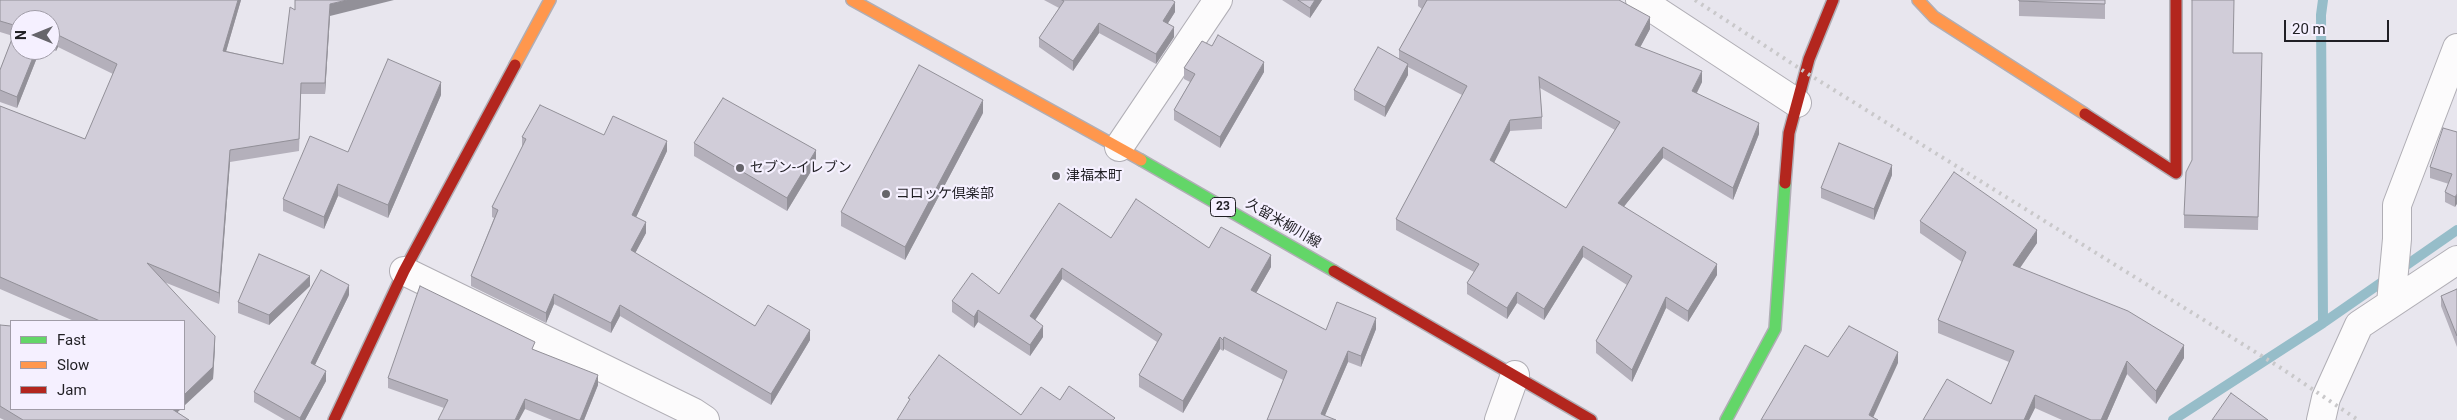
<!DOCTYPE html>
<html>
<head>
<meta charset="utf-8">
<style>
	body { margin:0 }
	#map { position:relative; width:2457px; height:420px; overflow:hidden; background:#e8e6ee; font-family:Roboto,sans-serif }
	canvas { display:block }
	.legend { position:absolute; left:10px; top:320px; width:175px; height:90px; box-sizing:border-box; background:#f5f0ff; border:1px solid #a09ca7; margin:0; padding:6px 9px; list-style:none; font-size:15px; color:#201f24 }
	.legend li { display:flex; align-items:center; gap:10px; height:25px }
	.legend b { width:25px; border:1px solid #a09ca7 }
	.north { position:absolute; left:10px; top:10px; width:50px; height:50px; box-sizing:border-box; background:#f5f0ff; border:1px solid #a09ca7; border-radius:50%; rotate:270deg; font-size:14px; font-weight:700; line-height:20px; text-align:center; color:#201f24 }
	.north::after { content:''; display:block; margin:auto; width:18px; height:22px; background:#66656b; clip-path:polygon(50% 0,100% 100%,50% 72%,0 100%) }
	.scale { position:absolute; left:2284px; top:20px; width:105px; height:22px; box-sizing:border-box; border:2px solid #201f24; border-top:0; padding-left:6px; font-size:15px; line-height:18px; white-space:nowrap; color:#201f24; -webkit-text-stroke:4px #f5f0ff; paint-order:stroke }
</style>
</head>
<body>
<div id="map">
<canvas width="2457" height="420"></canvas>
<ul class="legend">
<li><b style="height:6px;background:#63d668"></b>Fast</li>
<li><b style="height:6px;background:#ff974d"></b>Slow</li>
<li><b style="height:6px;background:#b3261e"></b>Jam</li>
</ul>
<div class="north">N</div>
<div class="scale">20 m</div>
</div>
<script>
const ctx = document.querySelector('canvas').getContext('2d');
ctx.lineJoin = 'round';
const shape = rows => new Path2D(rows.map(r => 'M' + r).join(''));
function trace(path, color, width, dash) { ctx.strokeStyle = color; ctx.lineWidth = width; ctx.lineCap = dash ? 'butt' : 'round'; ctx.setLineDash(dash || []); ctx.stroke(path); }
function fill(path, color) { ctx.fillStyle = color; ctx.fill(path, 'evenodd'); }
function label(font, color, halo, rows, align = 'center') {
  ctx.font = font + ' Roboto,"Noto Sans JP",sans-serif'; ctx.lineWidth = 4.5; ctx.setLineDash([]); ctx.textBaseline = 'middle'; ctx.strokeStyle = halo; ctx.fillStyle = color; for (const [text, x, y, turn = 0] of rows) {
    ctx.save(); ctx.translate(x, y); ctx.rotate((+turn || 0) * Math.PI / 180); ctx.textAlign = isNaN(turn) ? turn : align; if (halo) ctx.strokeText(text, 0, 0); ctx.fillText(text, 0, 0); ctx.restore();
  }
}
trace(shape([
	[2323,323,2321,15,2323,0],
	[2173,420,2323,323,2457,230]
]), '#96bdc9', 10);
const street = shape([
	[1640,0,1797,103],
	[1119,147,1218,0],
	[404,271,693,412,705,420],
	[2391,303,2397,239,2397,205,2457,48],
	[1499,420,1515,375],
	[2321,420,2326,398,2359,325,2457,260]
]);
const fast = shape([
	[1141,160,1334,271],
	[1726,420,1775,329,1785,183]
]);
const slow = shape([
	[852,0,1141,160],
	[1918,0,1934,17,2085,114],
	[515,65,550,0]
]);
const jam = shape([
	[2085,114,2176,173,2176,0],
	[1785,183,1789,133,1809,59,1833,0],
	[1334,271,1591,420],
	[334,420,404,271,515,65]
]);
trace(street, '#b0aeb5', 30);
trace(fast, '#b0aeb5', 14);
trace(slow, '#b0aeb5', 14);
trace(jam, '#b0aeb5', 14);
trace(street, '#fcfbfc', 28);
trace(fast, '#63d668', 11);
trace(slow, '#ff974d', 11);
trace(jam, '#b3261e', 11);
trace(shape([
	[1695,0,1805,72,2281,368,2358,420]
]), '#c9c8ca', 4, [2.5, 5]);
fill(shape([
	[0,0,241,0,226,51,283,64,295,10,330,16,325,94,301,94,299,151,230,162,219,304,164,282,215,347,213,379,184,321,74,321,0,289,0,106,85,139,113,74,58,47,56,51,50,49,50,20,20,50,40,50,17,108,0,102,0,70,13,36,0,32],
	[1044,0,1172,0,1175,12,1168,23,1174,37,1156,64,1099,33,1073,71,1039,47,1039,38,1059,8],
	[1282,0,1322,0,1310,18],
	[1418,0,1619,0,1650,29,1640,47,1702,82,1697,93,1759,134,1733,200,1663,158,1624,206,1717,275,1688,322,1666,308,1632,382,1596,353,1596,341,1627,285,1583,257,1544,320,1517,303,1507,319,1467,294,1467,283,1474,272,1396,230,1396,219,1462,95,1408,67,1408,75,1385,117,1354,100,1354,90,1399,59,1399,50,1422,9,1418,6],
	[1540,88,1615,130,1566,208,1494,162,1510,131,1542,129,1542,117],
	[2019,0,2105,0,2105,19,2019,16],
	[2233,53,2262,66,2258,230,2184,228,2184,215,2192,160],
	[1184,68,1264,72,1220,148,1174,120,1174,110,1190,82,1184,79],
	[441,95,388,218,338,196,324,229,283,211,283,199,348,152],
	[983,113,905,260,841,226,841,212],
	[2457,132,2455,207,2445,202,2445,192,2449,184,2430,178,2430,167],
	[604,135,667,151,636,217,646,233,635,253,755,326,810,340,771,405,620,316,611,333,554,304,546,323,471,286,471,276,494,218,492,217,492,207,522,147,522,137],
	[694,143,816,163,787,211,694,156],
	[1892,175,1874,220,1821,198,1821,188],
	[1920,221,2037,243,2020,268,2184,358,2156,404,2127,374,2107,420,2062,420,2035,408,2029,420,1923,420,1991,404,2009,362,1938,333,1938,320,1962,262,1920,233],
	[1111,238,1209,248,1271,267,1256,293,1326,330,1376,329,1361,367,1348,362,1325,415,1267,420,1283,380,1224,349,1223,351,1220,349,1183,413,1139,387,1139,375,1157,342,1062,279,1035,320,1043,337,1030,356,978,322,974,328,952,312,952,301,999,294],
	[310,286,269,325,238,313,238,302],
	[2457,289,2457,347,2441,306,2441,296],
	[349,295,315,365,326,381,305,420,285,420,254,402,254,392],
	[0,325,11,409,181,409,177,412,189,420,4,420,0,418],
	[535,350,598,385,584,420,552,420,525,409,444,408,388,388,388,378]
]), '#b4b0bb');
fill(shape([
	[238,0,241,0,223,62,223,51],
	[347,0,394,0,330,16,325,94,325,83,330,4],
	[1315,0,1322,0,1310,18,1310,8],
	[1175,2,1175,12,1163,31,1163,21],
	[1650,17,1650,29,1635,57,1635,45],
	[1099,23,1099,33,1073,71,1073,61],
	[1174,27,1174,37,1156,64,1156,54],
	[58,35,58,47,56,51,56,39],
	[36,50,40,50,17,108,17,97],
	[1264,62,1264,72,1220,148,1220,137],
	[1408,64,1408,75,1385,117,1385,107],
	[1702,71,1702,82,1692,102,1692,91],
	[441,82,441,95,388,218,388,205],
	[983,100,983,113,905,260,905,247],
	[1510,120,1510,131,1490,171,1490,160],
	[1759,123,1759,134,1733,200,1733,188],
	[667,141,667,151,632,226,632,215],
	[1663,147,1663,158,1618,214,1618,203],
	[230,150,230,162,219,304,219,293],
	[816,150,816,163,787,211,787,198],
	[1892,165,1892,175,1874,220,1874,209],
	[338,184,338,196,324,229,324,217],
	[2457,194,2457,204,2455,207,2455,197],
	[646,222,646,233,631,261,631,250],
	[2037,230,2037,243,2013,278,2013,265],
	[1583,246,1583,257,1544,320,1544,309],
	[1271,255,1271,267,1251,302,1251,290],
	[1717,264,1717,275,1688,322,1688,311],
	[1062,268,1062,279,1030,328,1030,316],
	[310,276,310,286,269,325,269,315],
	[349,285,349,295,311,373,311,363],
	[1517,292,1517,303,1507,319,1507,308],
	[554,294,554,304,546,323,546,313],
	[1666,297,1666,308,1632,382,1632,370],
	[620,305,620,316,611,333,611,323],
	[978,310,978,322,974,328,974,317],
	[1376,318,1376,329,1361,367,1361,356],
	[1043,326,1043,337,1030,356,1030,345],
	[810,330,810,340,771,405,771,394],
	[215,336,215,347,213,379,184,406,184,395],
	[1220,337,1220,349,1183,413,1183,401],
	[1224,337,1224,349,1223,351,1223,340],
	[2184,345,2184,358,2156,404,2156,391],
	[1348,351,1348,362,1323,420,1321,414],
	[1898,352,1898,363,1872,420,1869,415],
	[2127,361,2127,374,2107,420,2101,420],
	[326,371,326,381,305,420,300,420,300,418],
	[598,375,598,385,584,420,580,420],
	[2035,395,2035,408,2029,420,2024,420],
	[525,399,525,409,519,420,515,420],
	[170,409,181,409,170,419]
]), '#929098');
const building = shape([
	[0,0,238,0,223,51,283,64,290,7,295,10,295,0,347,0,330,4,325,83,301,83,299,139,230,150,219,293,147,263,215,336,213,367,184,395,184,321,100,321,0,277,0,106,85,139,117,64,58,35,56,39,50,37,50,20,20,20,20,50,36,50,17,97,0,90,0,70,17,26,0,21,0,0],
	[1062,0,1172,0,1175,2,1163,21,1174,27,1156,54,1099,23,1073,61,1039,38,1064,1,1062,0],
	[1298,0,1315,0,1310,8,1298,0],
	[1427,0,1619,0,1650,17,1635,45,1702,71,1692,91,1759,123,1733,188,1663,147,1618,203,1717,264,1688,311,1666,297,1632,370,1596,341,1632,276,1583,246,1544,309,1517,292,1507,308,1467,283,1479,264,1396,219,1467,86,1399,50,1427,0],
	[1539,77,1620,122,1566,208,1490,160,1510,120,1542,117,1539,77],
	[2019,0,2105,0,2105,4,2019,1,2019,0],
	[2192,0,2234,0,2233,53,2262,53,2258,217,2184,215,2186,172,2192,160,2192,0],
	[1218,35,1264,62,1220,137,1174,110,1195,74,1184,68,1202,41,1212,46,1218,35],
	[1378,47,1408,64,1385,107,1354,90,1378,47],
	[388,59,441,82,388,205,338,184,324,217,283,199,310,136,348,152,388,59],
	[919,65,983,100,905,247,841,212,919,65],
	[723,98,816,150,787,198,694,143,723,98],
	[540,105,604,135,613,116,667,141,632,215,646,222,631,250,755,326,768,305,810,330,771,394,620,305,611,323,554,294,546,313,471,276,498,210,492,207,526,139,522,137,540,105],
	[2443,128,2457,132,2457,194,2455,197,2445,192,2452,174,2430,167,2443,128],
	[1839,143,1892,165,1874,209,1821,188,1839,143],
	[1954,172,2037,230,2013,265,2128,311,2184,345,2156,391,2127,361,2101,420,2091,420,2035,395,2024,420,1923,420,1947,379,1991,404,2014,351,1938,320,1966,252,1920,221,1954,172],
	[1136,199,1209,248,1221,227,1271,255,1251,290,1326,330,1337,302,1376,318,1361,356,1348,351,1321,414,1336,420,1267,420,1287,371,1224,337,1223,340,1220,337,1183,401,1139,375,1162,334,1062,268,1030,316,1043,326,1030,345,978,310,974,317,952,301,972,273,999,294,1059,203,1111,238,1136,199],
	[259,254,310,276,269,315,238,302,259,254],
	[321,270,349,285,311,363,326,371,300,418,254,392,321,270],
	[420,286,535,342,532,349,598,375,580,420,578,420,525,399,515,420,438,420,448,400,388,378,420,286],
	[2457,289,2457,336,2441,296,2457,289],
	[0,325,11,326,11,409,172,409,189,420,23,420,0,406,0,325],
	[1849,326,1898,352,1869,415,1878,420,1761,420,1805,345,1828,357,1849,326],
	[939,355,1021,415,1041,387,1060,400,1069,386,1115,418,1113,420,897,420,910,399,908,398,939,355],
	[2231,393,2268,420,2212,420,2231,393]
]);
fill(building, '#d1cdd9');
trace(building, '#929098', 1);
for (const [x, y, r, color] of [
	[740,168,5,"#66656b"],
	[1056,176,5,"#66656b"],
	[886,194,5,"#66656b"]
]) { const dot = new Path2D(); dot.arc(x, y, r, 0, 2 * Math.PI); ctx.fillStyle = color; ctx.fill(dot); trace(dot, '#f5f0ff', 2); }
for (const [x, y, w] of [
	[1223,207,25]
]) { const box = new Path2D(); box.roundRect(x - w / 2, y - 9.5, w, 19, 4); ctx.fillStyle = '#f5f0ff'; ctx.fill(box); trace(box, '#201f24', 1); }
label('bold 12px', '#201f24', null, [
	["23",1223,207]
]);
label('14px', '#201f24', '#f5f0ff', [
	["セブン-イレブン",750,168],
	["津福本町",1066,176],
	["コロッケ倶楽部",896,194]
], 'left');
label('14px', '#201f24', '#f5f0ff', [
	["久留米柳川線",1283,224,30]
]);
</script>
</body>
</html>
